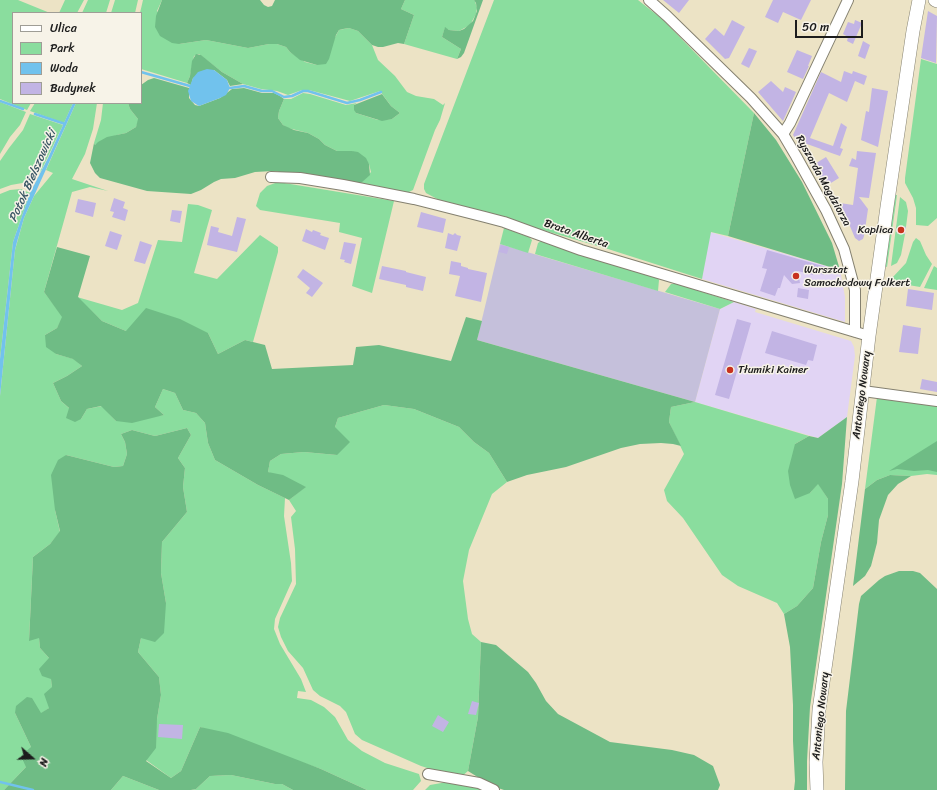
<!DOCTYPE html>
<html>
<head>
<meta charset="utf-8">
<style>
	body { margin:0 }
	#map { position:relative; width:937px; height:790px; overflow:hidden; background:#ece3c5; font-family:Sriracha,sans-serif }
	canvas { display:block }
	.legend { position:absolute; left:12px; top:12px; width:130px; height:92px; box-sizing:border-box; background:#f7f3e8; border:1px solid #9f9d96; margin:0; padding:5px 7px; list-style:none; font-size:12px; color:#1c1c1c }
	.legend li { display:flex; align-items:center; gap:8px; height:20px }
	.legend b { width:20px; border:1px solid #9f9d96 }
	.north { position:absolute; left:12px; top:738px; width:40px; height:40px; -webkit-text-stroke:3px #f7f3e8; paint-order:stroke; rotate:110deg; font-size:11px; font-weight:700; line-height:16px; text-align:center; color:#1c1c1c }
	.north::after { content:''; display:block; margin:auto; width:14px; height:18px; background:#1c1c1c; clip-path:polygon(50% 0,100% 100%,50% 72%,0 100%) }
	.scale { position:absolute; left:795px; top:20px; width:68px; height:18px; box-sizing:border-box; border:2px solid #1c1c1c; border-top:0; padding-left:5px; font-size:12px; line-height:14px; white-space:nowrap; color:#1c1c1c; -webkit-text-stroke:3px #f7f3e8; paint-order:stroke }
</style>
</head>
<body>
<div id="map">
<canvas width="937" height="790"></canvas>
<ul class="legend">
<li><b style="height:5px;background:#fff"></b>Ulica</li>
<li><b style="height:11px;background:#8add9e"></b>Park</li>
<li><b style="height:11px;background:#71c2ed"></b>Woda</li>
<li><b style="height:11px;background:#c2b4e4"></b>Budynek</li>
</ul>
<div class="north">N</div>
<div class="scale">50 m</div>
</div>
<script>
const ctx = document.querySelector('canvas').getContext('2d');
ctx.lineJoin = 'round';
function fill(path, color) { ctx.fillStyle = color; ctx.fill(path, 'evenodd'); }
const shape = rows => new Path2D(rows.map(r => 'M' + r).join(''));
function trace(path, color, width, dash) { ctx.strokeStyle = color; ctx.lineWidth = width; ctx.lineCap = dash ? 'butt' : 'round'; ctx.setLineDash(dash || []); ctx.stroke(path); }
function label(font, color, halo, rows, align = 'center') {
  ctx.font = font + ' Sriracha,sans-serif'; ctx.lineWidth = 3; ctx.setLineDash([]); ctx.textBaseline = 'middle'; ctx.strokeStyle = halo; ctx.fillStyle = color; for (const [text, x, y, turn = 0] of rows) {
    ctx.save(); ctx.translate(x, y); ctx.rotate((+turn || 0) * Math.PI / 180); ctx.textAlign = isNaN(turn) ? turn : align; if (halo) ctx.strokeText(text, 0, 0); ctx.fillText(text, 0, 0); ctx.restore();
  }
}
fill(shape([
	[710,232,840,270,845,297,845,322,702,279],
	[734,302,756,309,755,312,851,341,854,347,855,356,847,417,818,438,695,402,720,309]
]), '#e1d4f4');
fill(shape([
	[500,244,720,309,695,402,477,340]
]), '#c5c0db');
fill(shape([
	[0,0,18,0,50,13,13,13,13,103,31,103,27,110,0,99],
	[65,0,84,0,77,13,59,13],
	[88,0,110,0,106,13,82,13],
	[115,0,138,0,135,13,111,13],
	[143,0,162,0,157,11,179,44,206,40,248,48,269,44,277,44,286,47,290,52,305,62,317,65,333,41,339,30,349,28,358,31,372,45,378,60,395,76,407,92,416,96,434,99,443,105,445,103,440,120,435,130,413,190,409,192,403,193,360,184,371,172,369,164,352,151,337,151,325,145,319,139,308,133,288,128,283,125,278,118,279,111,284,99,291,99,303,93,310,94,346,105,357,103,354,105,356,113,378,120,392,119,400,113,391,106,380,91,350,101,309,90,302,90,288,95,277,91,261,89,243,84,222,72,199,54,194,56,190,76,187,83,141,69,141,13,140,13],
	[405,0,474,0,475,1,477,8,476,14,470,25,459,31,449,30,445,28,442,37,461,49,457,59,404,44,414,15,401,9],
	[494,0,638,0,662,19,754,113,728,236,711,232,702,279,608,249,439,200,426,193,424,189,424,184],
	[921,59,937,64,937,218,928,226,916,225,916,208,913,198,905,183,905,178],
	[0,102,26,112,20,125,10,137,0,154],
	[35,103,73,103,64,123,30,111],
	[76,103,97,103,93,129,85,154,72,179,108,191,90,187,72,192,44,292,63,317,57,328,45,335,56,354,74,359,82,366,67,376,53,383,61,401,81,419,87,409,102,406,116,421,164,415,155,407,163,389,175,393,183,410,196,413,205,423,208,443,215,460,258,485,285,498,284,516,291,563,292,581,275,619,274,629,280,644,301,679,306,692,298,691,297,698,311,700,324,707,335,717,348,740,362,751,385,763,419,774,421,781,413,790,367,790,321,769,200,727,181,771,171,778,146,760,157,719,161,695,159,677,138,652,141,638,166,603,161,573,162,542,187,512,183,487,185,468,178,458,191,435,187,428,155,436,132,430,121,434,125,442,127,454,123,466,114,467,66,455,55,510,60,532,50,544,33,557,29,640,39,637,40,648,49,658,52,687,49,708,42,713,15,713,31,747,26,767,4,790,0,790,0,396,15,250,24,218,34,196,53,173,46,170],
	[103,103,128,103,130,109,138,119,138,122,136,127,126,133,117,135,95,145,94,143,101,120],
	[30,114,63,125,41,171,28,182,11,185,0,189,0,161,9,148,23,130],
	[278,182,394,201,372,293,352,286,362,238,339,232,340,223,260,210,256,206,260,193,267,186],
	[21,189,30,193,13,242,0,359,0,194,10,190],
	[893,195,897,195,887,267,884,266],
	[900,197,906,202,908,211,906,227,900,226,897,228,896,231,898,234,905,234,901,255,897,263,891,266],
	[188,204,198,205,212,210,194,273,217,279,260,235,278,247,278,252,253,342,245,340,218,354,208,333,126,331,102,321,77,297,122,310,138,303,158,240,182,242],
	[504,228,529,237,532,240,528,253,500,244],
	[916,238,920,241,926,255,932,264,920,287,891,282,892,278,906,263,913,242],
	[541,241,546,241,658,278,659,280,658,291,535,254,538,243],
	[934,266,937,268,937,290,924,288],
	[671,284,677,284,734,302,720,309,665,292],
	[877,397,937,406,937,475,927,474,911,476,890,475,877,480,865,489],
	[695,402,809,436,795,444,810,493,818,483,828,499,828,515,821,542,813,588,797,606,784,614,777,603,738,586,722,575,683,518,667,501,664,490,684,454,669,422,671,407],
	[384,405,414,409,459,427,474,442,489,453,507,482,492,494,469,550,463,581,468,619,472,634,481,642,478,717,468,771,461,777,453,776,421,766,362,740,355,734,346,712,340,706,320,696,313,690,303,668,288,651,281,637,278,627,280,618,296,584,295,549,291,517,296,511,289,500,305,487,268,472,270,461,281,454,304,452,337,455,335,427,338,418],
	[231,775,275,784,282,784,293,790,191,790,196,789,210,776],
	[123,776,159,790,111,790],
	[447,782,471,785,483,790,425,790,430,785]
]), '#8add9e');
fill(shape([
	[162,0,260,0,264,5,268,7,272,6,275,0,405,0,401,9,414,15,404,44,398,43,383,47,378,47,372,45,358,31,349,28,343,29,339,30,336,35,329,59,326,64,317,65,300,60,290,52,286,47,277,44,269,44,248,48,206,40,179,44,172,43,160,36,155,27,156,16],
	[474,0,483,0,464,53,461,57,457,59,461,49,442,37,445,27,449,30,459,31,464,29,473,21,477,11,476,3],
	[196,54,201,55,222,72,243,84,230,86,227,80,214,70,193,78,191,85,187,83,190,76,192,61],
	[154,78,189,88,189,98,195,105,199,106,220,98,232,89,244,88,262,93,274,93,280,96,284,99,279,111,278,118,283,125,294,130,308,133,319,139,325,145,337,151,352,151,358,152,366,158,369,164,370,175,360,184,273,171,255,172,235,178,221,179,214,182,201,190,191,194,147,191,100,178,95,173,90,163,94,143,95,145,98,142,107,137,126,133,136,127,138,119,130,109,128,103,141,103,141,85,148,80],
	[382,94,391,106,400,113,392,119,382,121,356,113,354,110,354,105],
	[754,113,776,140,802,182,832,243,840,270,728,236],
	[57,247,90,256,78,297,102,321,126,331,146,308,180,319,208,333,218,354,245,340,265,345,272,369,353,365,356,347,379,345,451,361,466,317,482,321,477,340,695,402,671,407,669,422,681,446,673,444,661,443,640,444,621,448,566,467,527,475,507,482,489,453,474,442,459,427,414,409,384,405,338,418,335,427,350,442,337,455,304,452,281,454,270,461,268,472,283,475,306,487,289,500,258,485,215,460,208,443,205,423,196,413,183,410,175,393,163,389,155,407,164,415,132,423,116,421,101,406,87,409,81,419,75,422,66,418,69,408,61,401,53,383,67,376,82,366,73,359,56,354,46,347,45,335,57,328,62,317,44,292],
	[847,417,842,484,810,707,807,761,807,790,794,790,795,781,793,741,793,705,790,647,784,614,797,606,813,588,821,542,828,515,828,499,818,484,810,493,795,499,790,485,788,471,795,444,809,436,818,438],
	[187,428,191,435,178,458,185,468,183,487,187,512,162,542,161,573,166,603,164,633,155,642,141,638,138,652,159,677,161,695,157,719,156,748,146,761,171,778,181,771,200,727,228,733,321,769,367,790,293,790,282,784,275,784,231,775,210,776,196,789,191,790,159,790,123,776,111,790,4,790,26,767,21,756,31,747,15,713,16,706,27,697,32,698,41,713,49,708,44,694,52,687,51,679,42,676,39,669,49,658,40,648,39,638,29,641,33,557,50,544,60,531,55,510,51,475,58,460,66,455,114,467,123,466,127,454,125,442,121,434,132,430,155,436],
	[937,441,937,472,928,470,914,471,897,469,889,471],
	[890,475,911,476,898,484,888,495,879,520,877,543,871,566,865,576,853,586,865,489,877,480],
	[899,571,913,571,920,573,937,589,937,790,845,790,846,711,859,604,861,596,879,580,885,576],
	[481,642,496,645,528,672,536,683,546,701,558,714,610,742,672,750,694,755,713,766,720,785,718,790,504,790,492,786,468,771,478,717]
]), '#6fbc85');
fill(shape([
	[207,69,214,70,227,80,230,88,226,95,220,98,199,106,191,101,188,91,193,78,198,72],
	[73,103,76,103,24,218,17,242,15,250,0,396,0,359,13,242,30,193,48,158]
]), '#71c2ed');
trace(shape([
	[141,72,190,86],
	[230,88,244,86,262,91,272,91,284,97,292,96,303,91,308,91,347,103,360,100,381,92],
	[0,101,23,109],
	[35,114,65,124],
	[0,782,33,790]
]), '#71c2ed', 2.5);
fill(shape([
	[663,0,689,0,679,13],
	[773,0,811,0,801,20,783,12,778,23,765,17],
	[928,11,937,16,936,63,921,58],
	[732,20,745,27,729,58,725,59,705,39,715,28,724,36],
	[855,20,862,23,853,44,847,41,848,37,843,34,848,22,854,24],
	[863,41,870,45,865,59,858,56],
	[749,48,757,51,749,68,741,64],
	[797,50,812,56,808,66,809,66,803,79,787,72],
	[844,71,852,74,853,71,867,76,864,85,855,81,847,102,829,93,810,138,833,146,841,123,847,127,840,148,843,149,840,156,820,149,821,149,807,144,806,146,799,143,793,135,821,72,841,82],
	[771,81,783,92,785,87,796,92,783,121,758,92],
	[872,88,888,91,878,147,861,140,866,111,869,112],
	[857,151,876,153,869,198,859,197,868,209,864,236,863,239,859,241,855,238,840,203,853,205,858,168,849,166,852,158,856,160],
	[826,157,839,178,826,186,813,165],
	[114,198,125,202,123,208,128,210,125,221,112,217,114,212,110,211],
	[78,199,96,203,93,217,75,212],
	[172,210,182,211,180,223,170,221],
	[421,212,446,219,443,233,417,227],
	[237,217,246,219,237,252,207,245,211,226,219,228,218,232,232,236],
	[900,226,906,227,905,234,898,234,896,231,897,228],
	[306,229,312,232,313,230,321,233,320,235,329,238,325,250,302,241],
	[110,231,122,235,117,250,105,246],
	[448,233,453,235,455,233,457,235,461,236,457,251,445,248],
	[140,241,152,245,145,264,134,261],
	[344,242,356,244,351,264,344,262,345,260,340,259],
	[501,245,509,247,507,254,499,252],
	[767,250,826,267,824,275,814,272,813,275,798,271,800,283,792,284,784,275,780,288,778,288,775,296,760,291,767,269,762,268],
	[451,261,461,263,461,266,468,268,468,269,487,273,481,302,455,296,460,276,449,274],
	[382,266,406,271,406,272,426,277,423,291,406,287,406,285,379,279],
	[303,269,323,283,312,297,306,293,310,288,297,277],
	[798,288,809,290,808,299,797,297],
	[908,289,934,293,932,310,906,306],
	[737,319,751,323,729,399,715,395],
	[903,325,921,328,918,354,899,352],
	[772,331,817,345,813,361,808,360,806,365,765,353],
	[922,379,937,382,937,392,920,389],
	[472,701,479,703,476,715,468,714],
	[438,715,449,722,443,732,432,726],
	[159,724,183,725,182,739,158,737]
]), '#c2b4e4');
const minor = shape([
	[649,0,667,16,751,98,783,134,796,156,826,210,844,249,855,290,855,332],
	[783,134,790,123,848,0],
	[271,177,300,178,343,185,414,199,485,217,504,222,581,250,869,336],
	[863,391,937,401],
	[428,774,479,783,494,790]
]);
const tertiary = shape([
	[935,0,937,1],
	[817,790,816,762,819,710,852,481,869,336,887,207,913,31,919,0]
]);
trace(minor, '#848070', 12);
trace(tertiary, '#848070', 14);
trace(minor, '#fff', 10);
trace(tertiary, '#fff', 13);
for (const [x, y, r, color] of [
	[901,230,4,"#c8321e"],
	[796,276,4,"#c8321e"],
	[730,370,4,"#c8321e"]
]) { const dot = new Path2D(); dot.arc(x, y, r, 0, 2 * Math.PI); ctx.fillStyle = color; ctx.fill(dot); trace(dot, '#f7f3e8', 1.5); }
label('11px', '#1c1c1c', '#f7f3e8', [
	["Ryszarda Magdziorza",823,181,61],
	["Brata Alberta",576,234,19],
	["Antoniego Nowary",862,395,-83],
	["Antoniego Nowary",821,716,-84]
]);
label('11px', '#1c1c1c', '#f7f3e8', [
	["Kaplica",893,230,"right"],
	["Warsztat",804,270],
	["Samochodowy Folkert",804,283],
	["Tłumiki Kainer",738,370]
], 'left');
label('italic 12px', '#3a5665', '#f7f3e8', [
	["Potok Bielszowicki",33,176,-66]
]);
</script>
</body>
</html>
